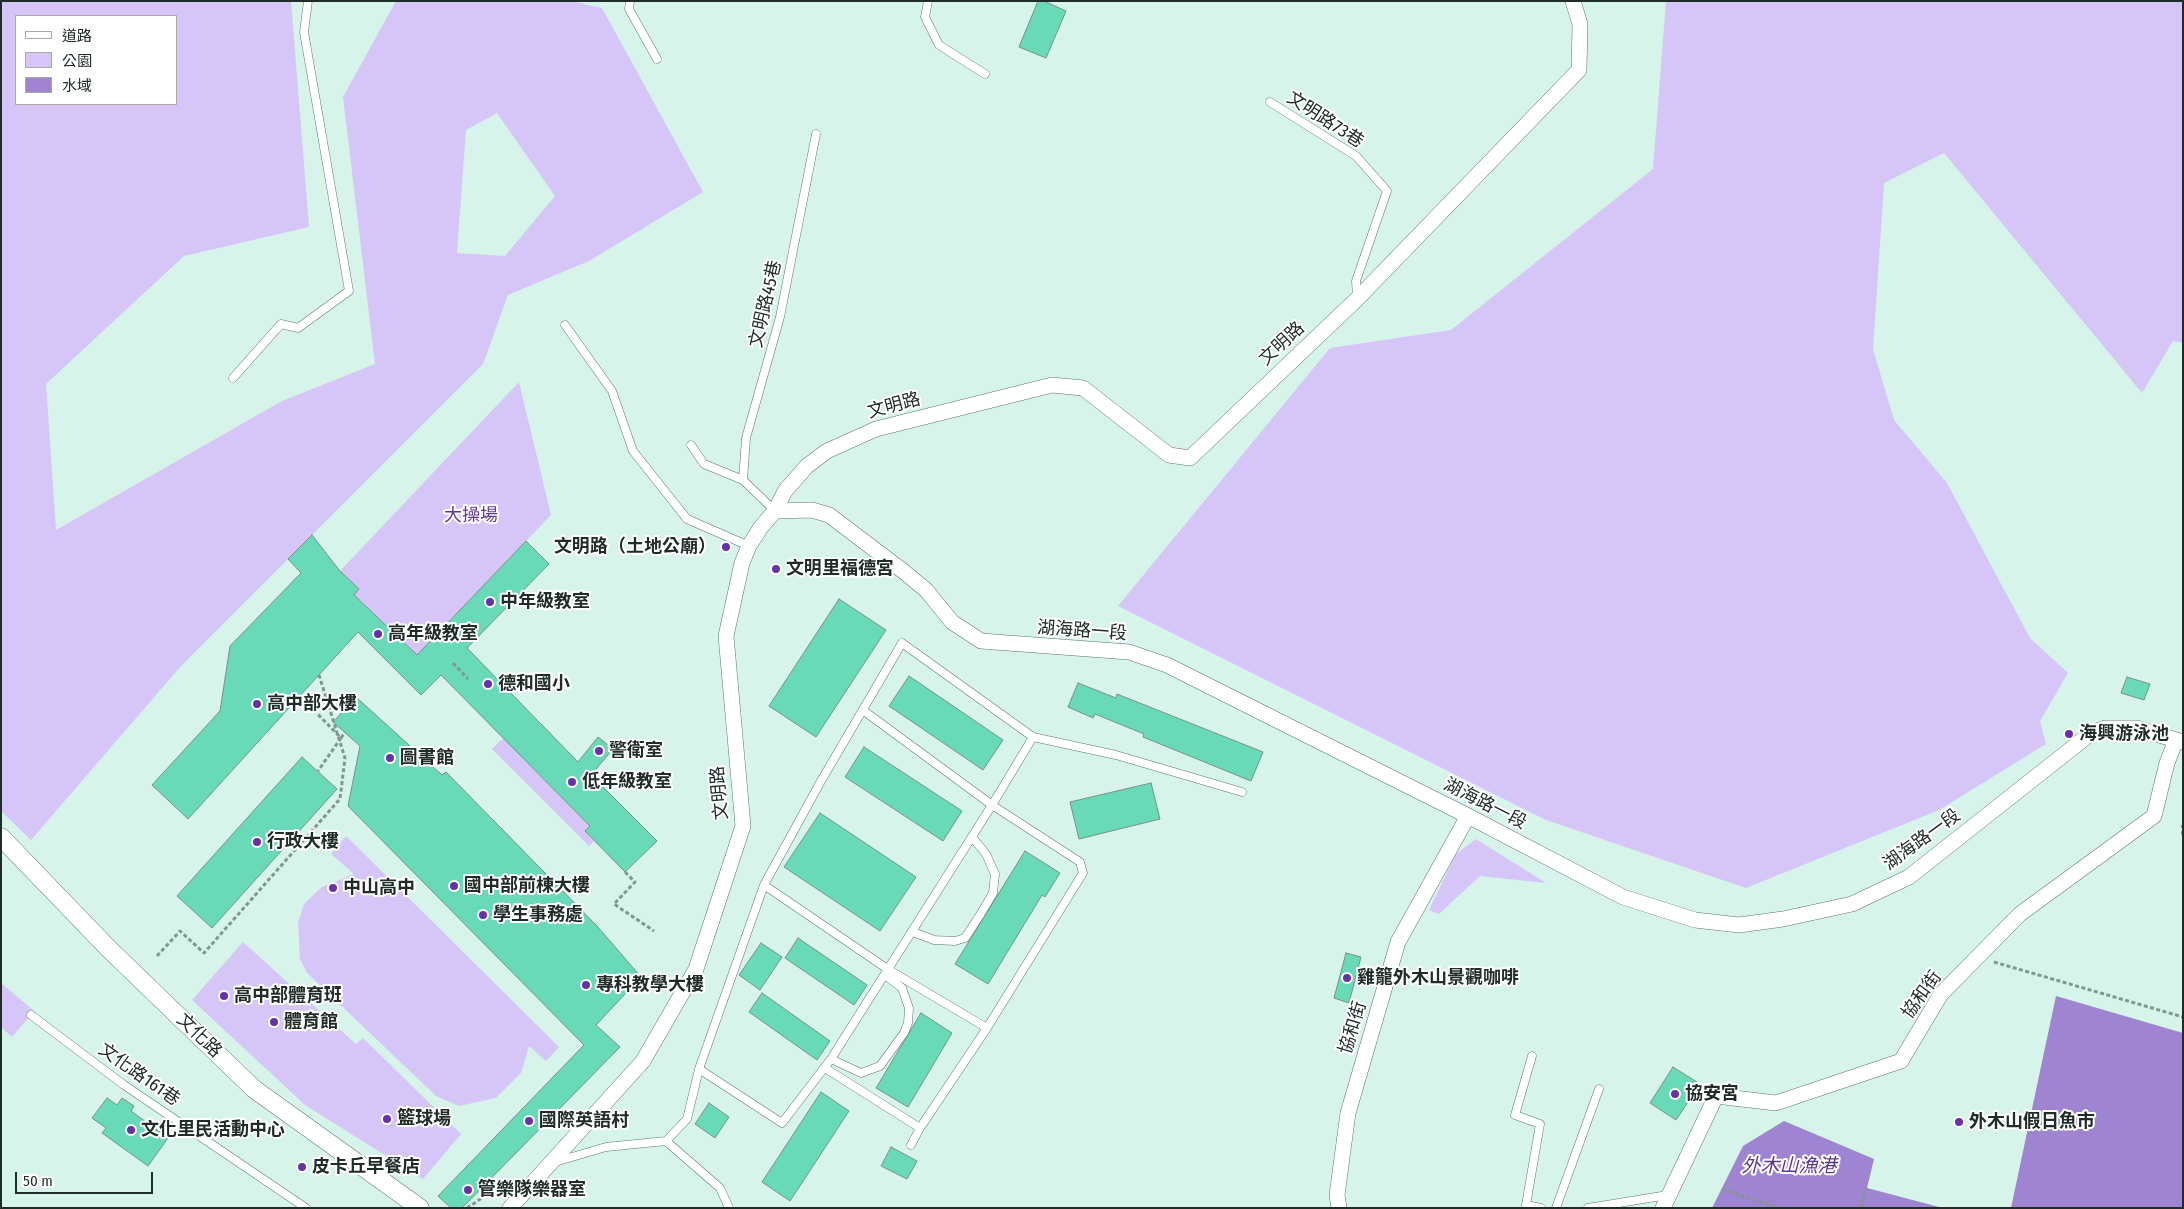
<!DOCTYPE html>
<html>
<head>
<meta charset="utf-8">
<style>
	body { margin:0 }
	#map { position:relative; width:2184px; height:1209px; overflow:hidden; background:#d6f4e9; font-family:"Fira Sans Condensed","Noto Sans TC",sans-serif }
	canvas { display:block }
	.frame { position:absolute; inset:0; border:2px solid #202c28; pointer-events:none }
	.legend { position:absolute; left:15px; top:15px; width:162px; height:90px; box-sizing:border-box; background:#fff; border:1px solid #a6aba9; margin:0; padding:6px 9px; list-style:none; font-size:15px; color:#202c28 }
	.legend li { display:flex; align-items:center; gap:10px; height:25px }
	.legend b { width:25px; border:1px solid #a6aba9 }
	.scale { position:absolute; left:15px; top:1172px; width:138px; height:22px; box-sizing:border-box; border:2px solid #202c28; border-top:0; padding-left:6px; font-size:15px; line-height:18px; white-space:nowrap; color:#202c28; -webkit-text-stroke:4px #fff; paint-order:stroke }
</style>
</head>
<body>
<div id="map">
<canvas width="2184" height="1209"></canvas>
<div class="frame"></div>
<ul class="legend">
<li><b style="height:6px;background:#fff"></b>道路</li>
<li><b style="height:14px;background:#d6c6f7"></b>公園</li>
<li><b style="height:14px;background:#9f84d1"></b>水域</li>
</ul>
<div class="scale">50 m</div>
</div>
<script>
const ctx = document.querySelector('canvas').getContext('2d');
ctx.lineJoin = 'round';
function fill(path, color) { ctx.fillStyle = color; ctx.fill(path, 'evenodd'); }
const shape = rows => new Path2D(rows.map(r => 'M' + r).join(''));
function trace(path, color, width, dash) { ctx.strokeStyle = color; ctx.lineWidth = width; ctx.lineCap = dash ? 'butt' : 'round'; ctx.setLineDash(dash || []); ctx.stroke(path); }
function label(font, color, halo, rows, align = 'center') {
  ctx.font = font + ' "Fira Sans Condensed","Noto Sans TC",sans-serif'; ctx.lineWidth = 4; ctx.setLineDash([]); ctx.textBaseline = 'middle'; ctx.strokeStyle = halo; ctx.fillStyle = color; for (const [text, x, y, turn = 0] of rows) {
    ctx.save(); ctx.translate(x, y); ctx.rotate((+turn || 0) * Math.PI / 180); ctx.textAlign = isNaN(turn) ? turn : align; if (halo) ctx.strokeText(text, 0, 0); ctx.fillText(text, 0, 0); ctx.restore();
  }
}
fill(shape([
	[1,1,291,1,309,227,184,256,46,384,56,530,282,401,375,364,343,97,396,1,571,1,602,8,703,192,589,261,508,295,483,364,181,666,31,840,1,811],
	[176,16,176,104,16,104,16,16],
	[497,113,555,196,505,256,457,253,466,130],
	[1666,1,2183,1,2183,343,2173,341,2142,393,1944,153,1884,183,1873,349,1894,420,1947,483,2030,638,2068,673,2040,721,2046,744,1939,810,1746,888,1546,820,1118,606,1330,348,1451,330,1653,169],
	[519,382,551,515,417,655,354,595,359,589,340,571],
	[503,738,590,826,585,831,594,841,589,846,492,749],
	[346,836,559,1047,546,1061,529,1046,521,1073,496,1098,459,1106,436,1096,307,973,300,959,298,923,304,904,322,887,354,874,331,854],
	[1476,839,1546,883,1480,876,1439,914,1429,910,1456,854],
	[243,942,356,1044,363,1038,461,1134,423,1179,305,1105,192,1000],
	[1,983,34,1011,12,1037,1,1027]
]), '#d6c6f7');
fill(shape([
	[2056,996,2183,1033,2183,1208,2011,1208],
	[1784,1121,1874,1159,1867,1188,1943,1208,1712,1208,1743,1146]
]), '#9f84d1');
const building = shape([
	[1038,1,1044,1,1066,11,1046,58,1019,47,1038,1],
	[312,535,340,571,359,589,354,595,417,655,526,541,549,564,467,648,578,762,598,737,613,749,591,775,657,841,625,872,585,831,590,826,441,675,421,695,358,632,188,819,152,785,220,711,230,646,301,573,288,559,312,535],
	[839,599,886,630,816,737,769,706,839,599],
	[909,676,1003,740,983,770,889,706,909,676],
	[2127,677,2150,684,2144,700,2121,693,2127,677],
	[1078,683,1116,698,1117,694,1263,752,1251,781,1143,737,1144,734,1095,714,1093,718,1068,707,1078,683],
	[356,697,442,775,446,772,597,926,641,977,596,1025,620,1047,462,1208,451,1208,438,1196,584,1045,348,806,360,746,333,722,356,697],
	[864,747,962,811,943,841,845,777,864,747],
	[302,757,337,789,212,928,177,896,302,757],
	[1151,783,1160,819,1079,839,1070,802,1151,783],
	[820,813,916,877,880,931,784,867,820,813],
	[1025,851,1060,873,1045,897,1042,895,988,984,955,964,1025,851],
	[798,938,867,985,854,1005,785,958,798,938],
	[761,943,782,957,760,990,739,975,761,943],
	[1346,953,1361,957,1349,1003,1334,998,1346,953],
	[762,993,830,1041,817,1060,749,1012,762,993],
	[921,1013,952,1033,908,1107,876,1088,921,1013],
	[1673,1067,1700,1084,1676,1120,1650,1103,1673,1067],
	[821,1092,849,1111,790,1201,762,1182,821,1092],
	[107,1098,117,1105,122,1098,134,1106,131,1111,168,1138,148,1166,102,1133,106,1128,92,1118,107,1098],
	[709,1103,729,1117,715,1138,695,1124,709,1103],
	[891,1147,917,1161,907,1179,881,1166,891,1147]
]);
fill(building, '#68dab8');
trace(building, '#779288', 1);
const service = shape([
	[630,1,629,9,657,59],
	[928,1,925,17,939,45,985,74],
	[1270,102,1356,156,1387,191,1356,281,1357,297],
	[565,325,612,391,633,451,687,519,749,546],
	[233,378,281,324,298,328,349,291,304,32,308,1],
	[691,445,704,464,743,480],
	[775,511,743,480,746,438,780,317,816,134],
	[764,885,889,970,987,1028,1083,873,1080,862,992,805,1033,737,1116,755,1242,792],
	[913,932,934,940,955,941,965,938,980,915,993,893,995,874,986,854,972,837],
	[31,1015,124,1085,306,1208],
	[1532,1056,1515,1115,1540,1124,1526,1205,1541,1208],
	[831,1059,861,1073,880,1066,904,1033,908,1023,909,1008,902,988,885,975],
	[825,1068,920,1128,987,1028],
	[699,1069,782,1123,831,1059,992,805,864,711],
	[666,1141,687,1119,699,1069,764,885,821,781,902,643,1033,737],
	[911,1145,920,1128],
	[555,1162,606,1147,666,1141,720,1188,729,1208],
	[1556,1208,1599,1089],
	[1588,1208,1668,1195]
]);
const minor = shape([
	[775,511,812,510,829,515,903,571,926,590,952,622,981,641,1129,652,1167,665,1468,816,1623,897,1695,920,1739,925,1783,919,1852,904,1909,877,2090,734,2105,728,2136,728,2183,742],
	[510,1208,643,1061,696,969,743,826,726,636,742,563,749,546,761,527,775,511,785,491,807,466,827,451,876,429,1052,385,1083,388,1169,455,1190,458,1357,299,1579,70,1580,24,1573,1],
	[1339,1208,1337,1195,1348,1113,1398,942,1468,816],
	[1663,1208,1716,1096,1776,1103,1901,1061,1941,994,2020,914,2154,816,2167,763,2176,740]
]);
const tertiary = shape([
	[1,837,109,949,254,1089,420,1208]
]);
trace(service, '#5d776e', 9);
trace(minor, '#5d776e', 16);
trace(tertiary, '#5d776e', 19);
trace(shape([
	[453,663,468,679],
	[341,738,345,732],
	[2181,827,2183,826],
	[2181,833,2183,833],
	[625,872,635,882,614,904,654,931],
	[157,956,180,931,204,953,340,799,345,758,319,675],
	[1994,962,2183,1017],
	[1722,1189,1778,1208],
	[467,1208,485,1196],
	[1860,1208,1867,1188]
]), '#81978f', 3, [4, 2.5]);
trace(service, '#fff', 8);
trace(minor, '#fff', 15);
trace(tertiary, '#fff', 18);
trace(shape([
	[300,696,341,738,318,771]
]), '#81978f', 3, [4, 2.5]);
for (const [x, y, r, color] of [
	[726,547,5,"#6732a9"],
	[776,569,5,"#6732a9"],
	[490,602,5,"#6732a9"],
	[378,634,5,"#6732a9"],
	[488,684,5,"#6732a9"],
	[257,704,5,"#6732a9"],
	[2069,734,5,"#6732a9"],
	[599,751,5,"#6732a9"],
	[390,758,5,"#6732a9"],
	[572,782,5,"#6732a9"],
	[257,842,5,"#6732a9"],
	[454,886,5,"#6732a9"],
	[333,888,5,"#6732a9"],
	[483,915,5,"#6732a9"],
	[1347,978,5,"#6732a9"],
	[586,985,5,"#6732a9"],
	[224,996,5,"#6732a9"],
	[274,1022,5,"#6732a9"],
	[1675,1094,5,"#6732a9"],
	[387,1119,5,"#6732a9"],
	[529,1121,5,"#6732a9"],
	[1959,1122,5,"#6732a9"],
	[131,1130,5,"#6732a9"],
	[302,1167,5,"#6732a9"],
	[468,1190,5,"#6732a9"]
]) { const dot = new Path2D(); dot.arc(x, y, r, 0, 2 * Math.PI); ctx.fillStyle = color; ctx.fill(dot); trace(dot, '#fff', 2); }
label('18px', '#202c28', '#fff', [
	["文明路73巷",1325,120,33],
	["文明路45巷",766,304,-77],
	["文明路",1282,344,-43],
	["文明路",894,406,-15],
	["湖海路一段",1082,631,4],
	["文明路",720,793,-95],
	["湖海路一段",1485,804,27],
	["湖海路一段",1922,840,-36],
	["協和街",1922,995,-54],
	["協和街",1353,1028,-73],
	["文化路",199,1036,44],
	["文化路161巷",139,1075,35]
]);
label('18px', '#623b98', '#fff', [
	["大操場",471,516]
]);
label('bold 18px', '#202c28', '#fff', [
	["文明路（土地公廟）",716,547,"right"],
	["文明里福德宮",786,569],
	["中年級教室",500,602],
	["高年級教室",388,634],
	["德和國小",498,684],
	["高中部大樓",267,704],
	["海興游泳池",2079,734],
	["警衛室",609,751],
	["圖書館",400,758],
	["低年級教室",582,782],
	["行政大樓",267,842],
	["國中部前棟大樓",464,886],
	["中山高中",343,888],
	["學生事務處",493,915],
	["雞籠外木山景觀咖啡",1357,978],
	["專科教學大樓",596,985],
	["高中部體育班",234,996],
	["體育館",284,1022],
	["協安宮",1685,1094],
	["籃球場",397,1119],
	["國際英語村",539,1121],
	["外木山假日魚市",1969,1122],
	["文化里民活動中心",141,1130],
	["皮卡丘早餐店",312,1167],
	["管樂隊樂器室",478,1190]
], 'left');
label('italic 19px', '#5c3591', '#fff', [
	["外木山漁港",1789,1167]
]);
</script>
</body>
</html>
